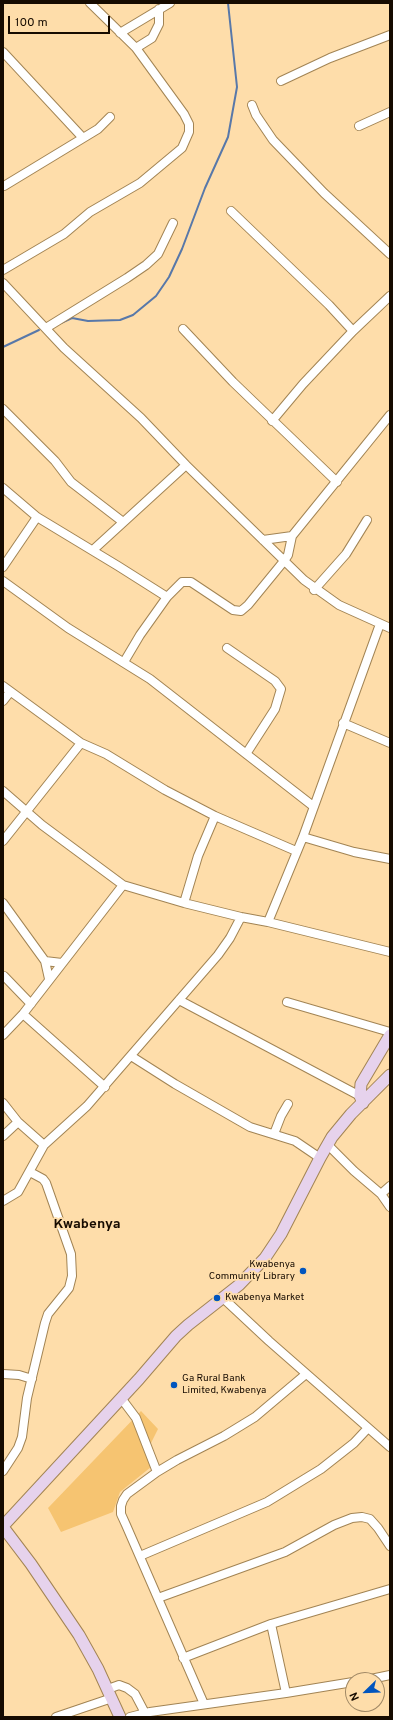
<!DOCTYPE html>
<html>
<head>
<meta charset="utf-8">
<style>
	body { margin:0 }
	#map { position:relative; width:393px; height:1720px; overflow:hidden; background:#feddaa; font-family:Overpass,sans-serif }
	canvas { display:block }
	.frame { position:absolute; inset:0; border:4px solid #160b00; pointer-events:none }
	.north { position:absolute; left:345px; top:1672px; width:40px; height:40px; box-sizing:border-box; background:#feddaa; border:1px solid #a18966; border-radius:50%; rotate:247deg; font-size:11px; font-weight:700; line-height:16px; text-align:center; color:#160b00 }
	.north::after { content:''; display:block; margin:auto; width:14px; height:18px; background:#0155be; clip-path:polygon(50% 0,100% 100%,50% 72%,0 100%) }
	.scale { position:absolute; left:8px; top:16px; width:102px; height:18px; box-sizing:border-box; border:2px solid #160b00; border-top:0; padding-left:5px; font-size:12px; line-height:14px; white-space:nowrap; color:#160b00; -webkit-text-stroke:3px #feddaa; paint-order:stroke }
</style>
</head>
<body>
<div id="map">
<canvas width="393" height="1720"></canvas>
<div class="frame"></div>
<div class="north">N</div>
<div class="scale">100 m</div>
</div>
<script>
const ctx = document.querySelector('canvas').getContext('2d');
ctx.lineJoin = 'round';
function fill(path, color) { ctx.fillStyle = color; ctx.fill(path, 'evenodd'); }
const shape = rows => new Path2D(rows.map(r => 'M' + r).join(''));
function trace(path, color, width, dash) { ctx.strokeStyle = color; ctx.lineWidth = width; ctx.lineCap = dash ? 'butt' : 'round'; ctx.setLineDash(dash || []); ctx.stroke(path); }
function label(font, color, halo, rows, align = 'center') {
  ctx.font = font + ' Overpass,sans-serif'; ctx.lineWidth = 3.5; ctx.setLineDash([]); ctx.textBaseline = 'middle'; ctx.strokeStyle = halo; ctx.fillStyle = color; for (const [text, x, y, turn = 0] of rows) {
    ctx.save(); ctx.translate(x, y); ctx.rotate((+turn || 0) * Math.PI / 180); ctx.textAlign = isNaN(turn) ? turn : align; if (halo) ctx.strokeText(text, 0, 0); ctx.fillText(text, 0, 0); ctx.restore();
  }
}
fill(shape([
	[141,1411,158,1429,147,1451,151,1467,120,1492,113,1512,61,1532,48,1508]
]), '#f6c471');
trace(shape([
	[61,323,72,318,88,321,120,320,133,315,156,296,169,277,182,249,205,188,228,137,237,87,228,3],
	[3,347,39,330]
]), '#5878a9', 2);
const minor = shape([
	[120,33,170,3],
	[136,48,152,38,159,24,159,9],
	[3,52,83,138],
	[281,81,330,58,390,35],
	[252,105,256,115,273,140,324,193,390,254],
	[359,126,390,112],
	[4,186,98,129,110,117],
	[231,211,329,305,353,331],
	[3,270,64,234,90,212,140,183,182,148,189,132,189,124,184,114,136,48,90,3],
	[3,283,64,348,141,418,186,465,304,580,339,605,390,628],
	[46,328,127,278,146,265,158,254,173,223],
	[183,329,233,382,337,482],
	[3,409,55,461,71,482,123,522],
	[272,421,303,384,353,331,390,296],
	[3,488,37,517,118,566,167,597],
	[263,540,292,536],
	[93,550,186,465],
	[3,567,37,517],
	[3,581,68,628,150,679,313,806],
	[314,590,346,554,367,520],
	[227,648,275,681,281,689,275,709,246,754],
	[124,662,140,635,167,597,182,582,191,582,233,610,241,611,248,605,284,561,288,555,292,536,390,415],
	[3,686,81,743,106,754,165,790,215,816,296,851],
	[3,701,10,692],
	[343,723,390,743],
	[3,791,42,825,123,885,184,903,241,917,268,922,390,952],
	[303,837,354,852,390,859],
	[3,841,81,743],
	[3,903,45,961,49,979],
	[184,903,198,856,215,816],
	[268,922,303,837,380,624],
	[45,961,62,963],
	[4,976,31,1004],
	[179,1000,360,1096],
	[287,1002,390,1032],
	[23,1014,105,1087],
	[3,1035,23,1014,123,885],
	[131,1056,175,1084,250,1127,295,1141,320,1158],
	[3,1103,18,1122,44,1145],
	[274,1134,281,1116,288,1104],
	[3,1136,18,1122],
	[328,1145,354,1171,381,1194,390,1207],
	[381,1194,390,1186],
	[3,1201,18,1192,44,1145,87,1106,218,955,230,938,241,917],
	[223,1298,269,1341,390,1447],
	[3,1374,19,1375,32,1379],
	[121,1398,136,1418,157,1472],
	[3,1471,18,1448,22,1437,27,1398,45,1323,48,1314,69,1288,72,1276,71,1254,46,1183,43,1179,30,1172],
	[140,1556,267,1502,321,1469,354,1443,368,1428],
	[158,1598,285,1552,334,1525,352,1518,362,1517,370,1519,378,1528,390,1546],
	[271,1624,286,1693],
	[183,1658,271,1624,390,1589],
	[366,1680,390,1675],
	[108,1689,119,1685,127,1688,135,1694,145,1713],
	[204,1704,126,1525,121,1514,121,1506,123,1500,127,1494,157,1472,177,1460,224,1436,255,1417,306,1374],
	[56,1717,112,1698],
	[130,1717,150,1712,286,1693,353,1682]
]);
const secondary = shape([
	[363,1103,360,1096,361,1084,390,1035],
	[3,1526,139,1379,176,1336,188,1325,239,1285,265,1258,281,1234,320,1158,332,1137,351,1114,390,1075],
	[3,1527,31,1564,79,1635,98,1669,120,1717]
]);
trace(minor, '#a28454', 10);
trace(secondary, '#a28454', 13);
trace(minor, '#fff', 8);
trace(secondary, '#e6d2ec', 11);
for (const [x, y, r, color] of [
	[303,1271,4,"#0155be"],
	[217,1298,4,"#0155be"],
	[174,1385,4,"#0155be"]
]) { const dot = new Path2D(); dot.arc(x, y, r, 0, 2 * Math.PI); ctx.fillStyle = color; ctx.fill(dot); trace(dot, '#feddaa', 1.5); }
label('10px', '#160b00', '#feddaa', [
	["Kwabenya",295,1265,"right"],
	["Community Library",295,1277,"right"],
	["Kwabenya Market",225,1298],
	["Ga Rural Bank",182,1379],
	["Limited, Kwabenya",182,1391]
], 'left');
label('bold 14px', '#160b00', '#feddaa', [
	["Kwabenya",87,1225]
]);
</script>
</body>
</html>
